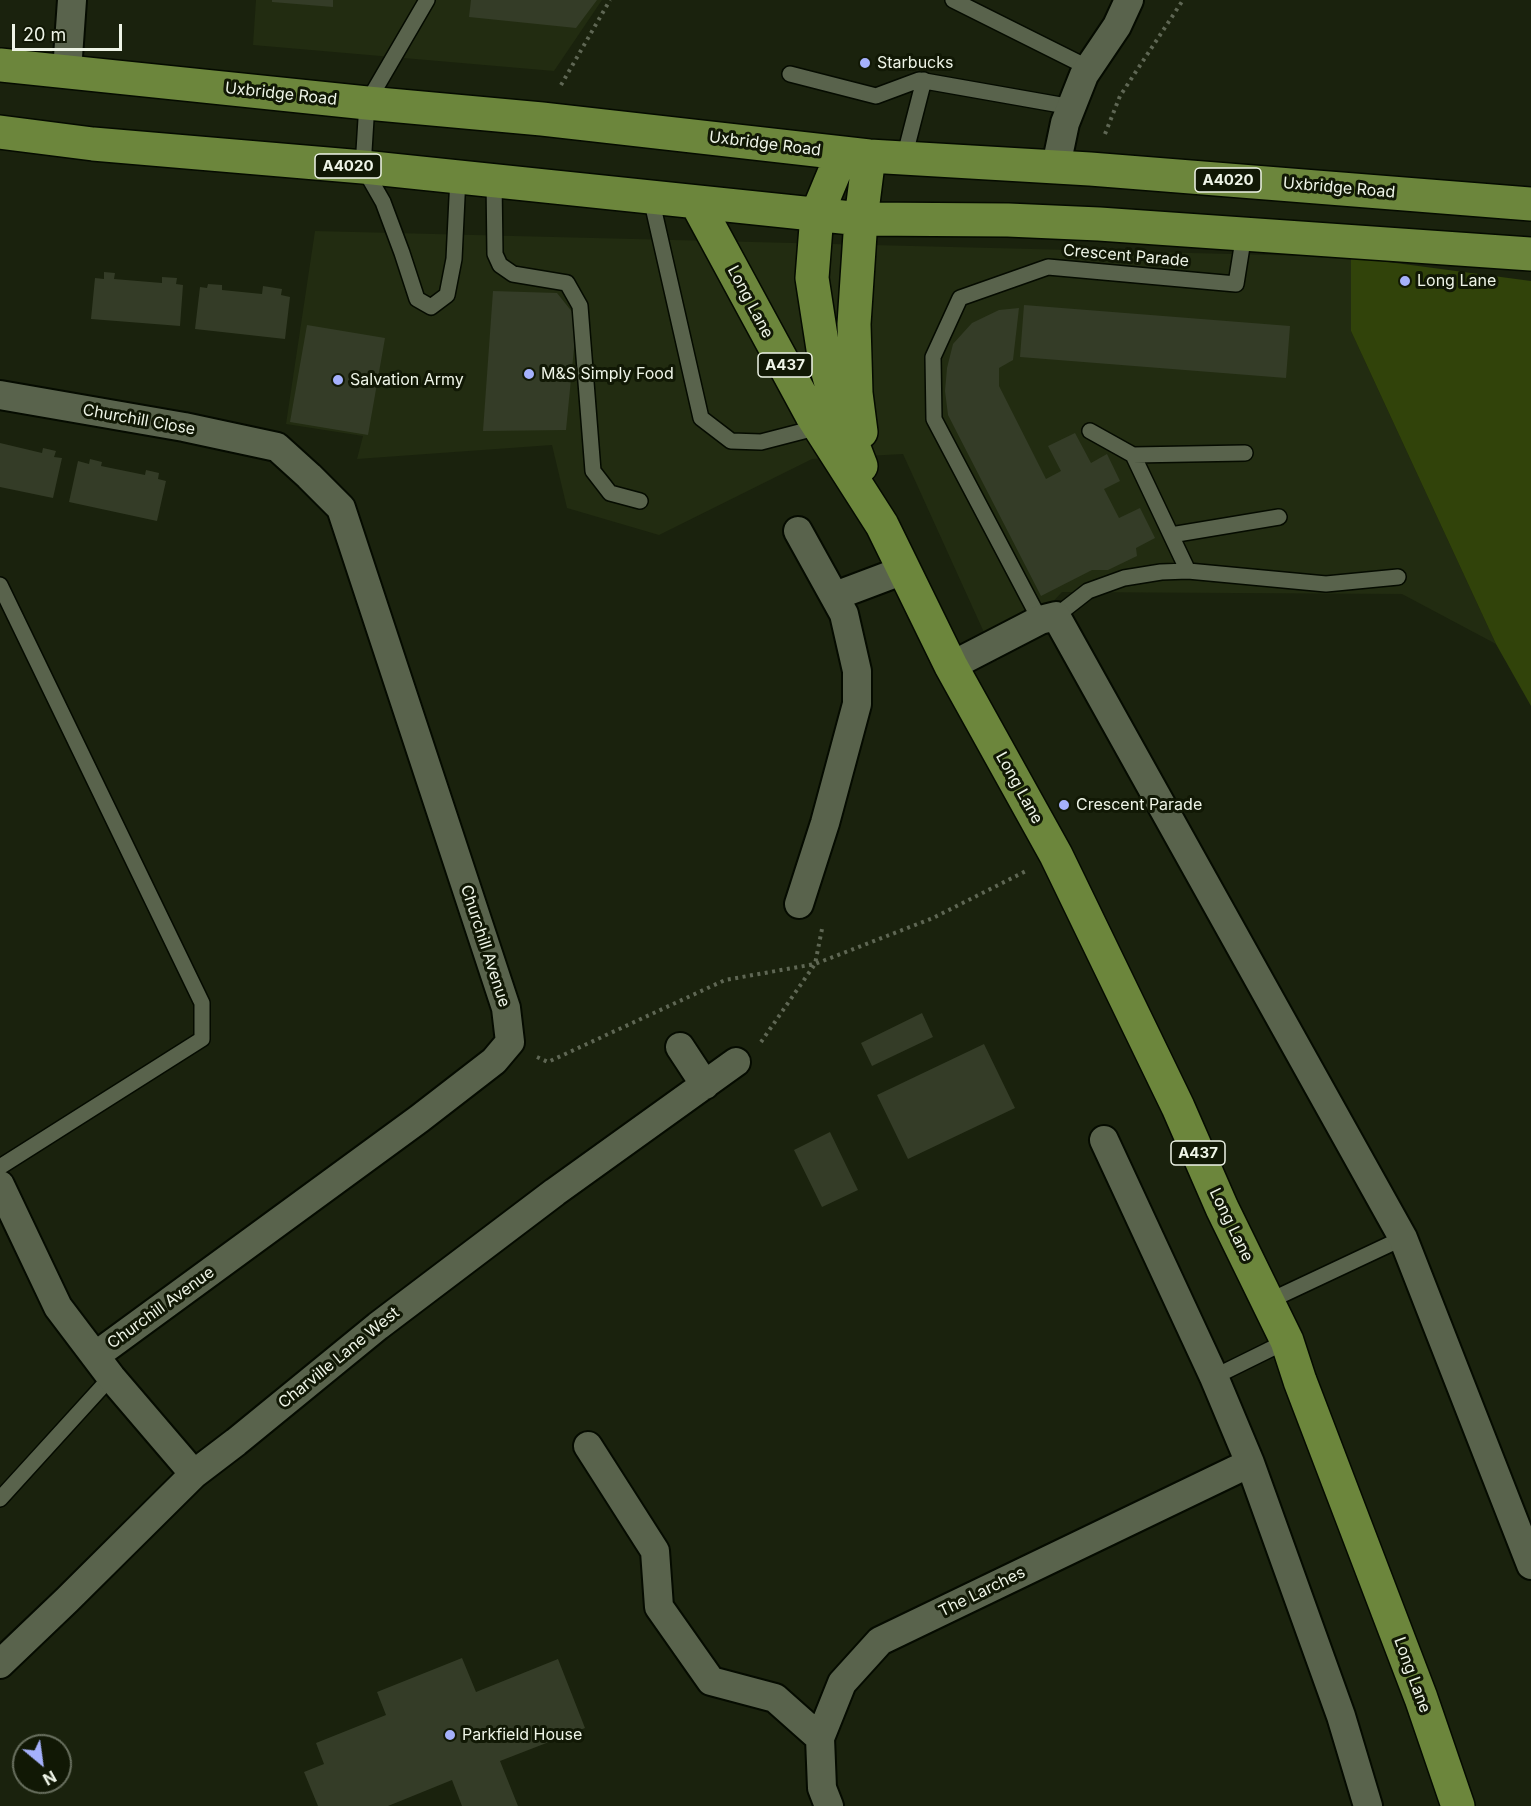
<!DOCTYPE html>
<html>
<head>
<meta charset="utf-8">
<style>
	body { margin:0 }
	#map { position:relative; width:1531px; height:1806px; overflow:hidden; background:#1a220d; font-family:Inter,sans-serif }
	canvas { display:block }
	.north { position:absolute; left:12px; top:1734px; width:60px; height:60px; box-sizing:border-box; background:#111805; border:2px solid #69705f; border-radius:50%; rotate:151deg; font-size:16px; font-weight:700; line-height:24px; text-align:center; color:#eef4e7 }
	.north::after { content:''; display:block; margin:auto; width:21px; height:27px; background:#a5b1fc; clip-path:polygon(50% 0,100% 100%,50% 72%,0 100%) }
	.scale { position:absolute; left:12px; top:24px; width:110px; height:27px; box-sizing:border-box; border:3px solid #eef4e7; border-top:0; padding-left:8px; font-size:18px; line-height:21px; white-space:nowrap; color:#eef4e7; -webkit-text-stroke:4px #111805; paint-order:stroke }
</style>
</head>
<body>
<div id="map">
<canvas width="1531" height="1806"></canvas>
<div class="north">N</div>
<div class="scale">20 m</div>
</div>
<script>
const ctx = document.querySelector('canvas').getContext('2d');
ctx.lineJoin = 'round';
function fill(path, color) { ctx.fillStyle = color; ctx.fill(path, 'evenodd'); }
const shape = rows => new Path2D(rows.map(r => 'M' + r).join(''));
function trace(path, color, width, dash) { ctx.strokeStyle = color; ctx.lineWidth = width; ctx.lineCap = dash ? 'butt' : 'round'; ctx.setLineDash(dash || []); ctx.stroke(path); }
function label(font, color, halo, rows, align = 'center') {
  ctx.font = font + ' Inter,sans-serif'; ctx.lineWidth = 6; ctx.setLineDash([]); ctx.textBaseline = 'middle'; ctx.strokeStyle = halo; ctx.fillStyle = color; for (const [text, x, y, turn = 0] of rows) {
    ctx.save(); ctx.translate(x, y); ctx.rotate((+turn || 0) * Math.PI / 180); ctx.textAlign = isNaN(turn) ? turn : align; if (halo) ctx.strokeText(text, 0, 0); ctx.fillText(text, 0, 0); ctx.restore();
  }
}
fill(shape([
	[256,0,602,0,554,71,253,45],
	[315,231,1351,257,1351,331,1496,644,1402,594,1062,592,997,661,903,454,812,459,659,535,567,508,552,445,357,459,363,436,286,424]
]), '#222c11');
fill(shape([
	[1351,257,1531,281,1531,706,1496,644,1351,331]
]), '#31430a');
fill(shape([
	[272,0,333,0,333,7,272,2],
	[471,0,597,0,576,28,469,17],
	[104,272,115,273,114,279,162,283,162,277,177,278,176,284,183,285,180,326,91,319,95,278,104,279],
	[208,284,222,285,222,290,262,294,263,286,282,289,281,295,290,297,285,339,195,329,200,287,207,288],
	[493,291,557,293,577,318,566,430,483,431],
	[1024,305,1290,326,1286,378,1020,357],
	[1019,308,1013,360,999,368,999,386,1046,479,1061,471,1048,446,1075,433,1091,463,1107,454,1120,481,1104,489,1119,518,1140,508,1155,538,1136,548,1137,556,1108,570,1092,570,1041,596,948,415,945,391,947,368,953,344,972,323,999,310],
	[307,325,385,338,368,435,290,422],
	[0,443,42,453,43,448,56,451,54,457,62,458,53,498,0,487],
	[90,459,102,462,101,466,145,475,146,470,159,473,158,479,166,481,157,521,69,502,78,461,89,464],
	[922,1013,933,1037,872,1066,861,1043],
	[984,1044,1015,1108,908,1159,877,1095],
	[830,1132,858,1190,822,1207,794,1150],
	[462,1658,476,1692,558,1659,585,1728,500,1761,518,1806,462,1806,452,1780,388,1806,318,1806,304,1772,324,1764,316,1743,386,1715,377,1692]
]), '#343c27');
const service = shape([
	[427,0,367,103,363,167,383,202,402,253,417,299,431,307,447,295,454,259,458,177],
	[953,0,1089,68],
	[790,74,876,96,919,80,1072,107],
	[904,158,924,80],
	[494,181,495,254,500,265,513,274,567,283,580,306,593,471,610,493,640,501],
	[651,198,701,418,731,441,761,442,819,427],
	[1133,455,1245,453],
	[1171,535,1279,517],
	[1188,571,1326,584,1398,577],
	[0,585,202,1003,202,1039,0,1167],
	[1056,616,1088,591,1124,578,1161,572,1188,571,1133,455,1090,431],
	[1040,620,934,419,933,357,960,298,1048,267,1236,284,1244,234],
	[1269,1301,1403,1238],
	[1214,1377,1287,1341],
	[0,1499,111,1377]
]);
const minor = shape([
	[67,71,72,0],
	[1056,166,1065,123,1084,75,1117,26,1129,0],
	[0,395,184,427,277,447,309,476,341,508,506,1008,510,1042,494,1061,419,1119,95,1356],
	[798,531,844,614,857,671,857,704,825,823,799,904],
	[835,596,904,570],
	[951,666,1040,620,1056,616,1403,1238,1531,1565],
	[680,1047,705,1085],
	[1104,1140,1214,1377,1250,1463,1341,1716,1368,1806],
	[0,1185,58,1307,111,1377,194,1474],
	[588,1446,655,1551,659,1607,711,1681,775,1698,820,1738],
	[0,1664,67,1600,194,1474,236,1442,378,1326,555,1192,736,1062],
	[829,1806,822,1788,820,1738,842,1683,880,1641,1250,1463]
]);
const primary = shape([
	[0,65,367,103,542,119,869,156,1090,169,1531,204],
	[0,132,93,144,363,167,861,219,1008,220,1099,224,1531,254],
	[842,154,817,214,812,278,825,362,836,401,861,466],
	[696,202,811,414,882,525,951,666,1056,855,1178,1107,1222,1208,1287,1341,1300,1381,1421,1698,1458,1806],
	[861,432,856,393,854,324,861,219,869,156]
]);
trace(service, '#050b00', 18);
trace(minor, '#050b00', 32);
trace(primary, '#050b00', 36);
trace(shape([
	[561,85,610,0],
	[1105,134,1120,96,1183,0],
	[761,1042,815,964,822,929],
	[537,1057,548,1062,725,980,815,964,933,918,1026,871]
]), '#5f6754', 4, [3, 4.5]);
trace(service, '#59634c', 15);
trace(minor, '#59634c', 28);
trace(primary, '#6c863c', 33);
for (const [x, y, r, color] of [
	[865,63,6,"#a5b1fc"],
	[1405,281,6,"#a5b1fc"],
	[529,374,6,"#a5b1fc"],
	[338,380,6,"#a5b1fc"],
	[1064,805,6,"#a5b1fc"],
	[450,1735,6,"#a5b1fc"]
]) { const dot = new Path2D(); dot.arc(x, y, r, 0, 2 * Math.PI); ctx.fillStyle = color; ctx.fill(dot); trace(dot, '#111805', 2); }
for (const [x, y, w] of [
	[348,166,66],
	[1228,180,66],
	[785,365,54],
	[1198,1153,54]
]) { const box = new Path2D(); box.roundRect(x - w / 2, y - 12, w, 24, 4.5); ctx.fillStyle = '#111805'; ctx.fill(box); trace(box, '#eef4e7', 1.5); }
label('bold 15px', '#eef4e7', null, [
	["A4020",348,166],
	["A4020",1228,180],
	["A437",785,365],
	["A437",1198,1153]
]);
label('16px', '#eef4e7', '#111805', [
	["Starbucks",877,63],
	["Long Lane",1417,281],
	["M&S Simply Food",541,374],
	["Salvation Army",350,380],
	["Crescent Parade",1076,805],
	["Parkfield House",462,1735]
], 'left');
label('16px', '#eef4e7', '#111805', [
	["Uxbridge Road",281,94,6],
	["Uxbridge Road",765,144,7],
	["Uxbridge Road",1339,188,5],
	["Crescent Parade",1126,256,5],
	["Long Lane",750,302,62],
	["Churchill Close",139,420,10],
	["Long Lane",1019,788,61],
	["Churchill Avenue",485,946,72],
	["Long Lane",1231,1225,64],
	["Churchill Avenue",161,1308,-36],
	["Charville Lane West",339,1358,-39],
	["The Larches",982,1592,-26],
	["Long Lane",1412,1675,70]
]);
</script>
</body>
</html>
